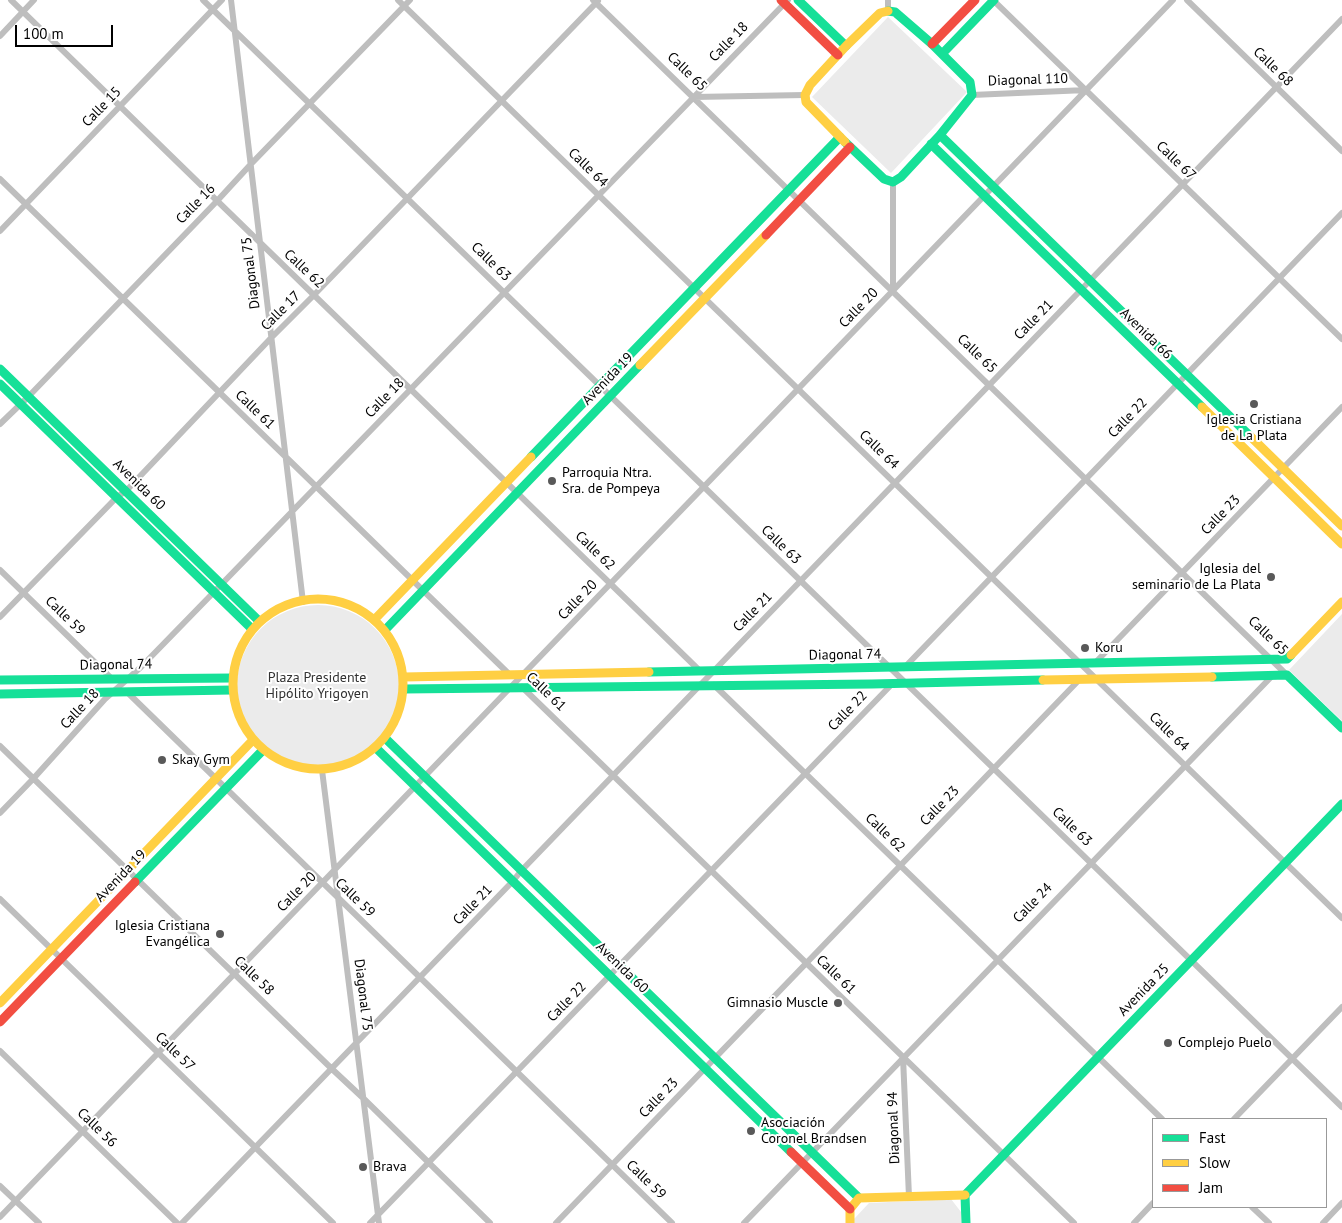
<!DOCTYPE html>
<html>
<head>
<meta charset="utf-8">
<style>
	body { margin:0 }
	#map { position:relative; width:1342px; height:1223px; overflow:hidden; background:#fff; font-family:"PT Sans",sans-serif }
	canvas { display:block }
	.legend { position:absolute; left:1152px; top:1118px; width:175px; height:90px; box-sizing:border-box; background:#fff; border:1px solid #999; margin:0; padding:6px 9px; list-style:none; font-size:15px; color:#000 }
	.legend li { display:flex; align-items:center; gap:10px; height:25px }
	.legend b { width:25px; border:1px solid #999 }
	.scale { position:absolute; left:15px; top:25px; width:98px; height:22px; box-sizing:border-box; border:2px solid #000; border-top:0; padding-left:6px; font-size:15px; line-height:18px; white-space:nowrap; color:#000; -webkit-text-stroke:4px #fff; paint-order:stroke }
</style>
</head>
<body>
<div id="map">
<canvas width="1342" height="1223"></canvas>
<ul class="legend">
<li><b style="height:6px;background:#16e098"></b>Fast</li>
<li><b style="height:6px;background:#ffcf43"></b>Slow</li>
<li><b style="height:6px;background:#f24e42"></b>Jam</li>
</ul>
<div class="scale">100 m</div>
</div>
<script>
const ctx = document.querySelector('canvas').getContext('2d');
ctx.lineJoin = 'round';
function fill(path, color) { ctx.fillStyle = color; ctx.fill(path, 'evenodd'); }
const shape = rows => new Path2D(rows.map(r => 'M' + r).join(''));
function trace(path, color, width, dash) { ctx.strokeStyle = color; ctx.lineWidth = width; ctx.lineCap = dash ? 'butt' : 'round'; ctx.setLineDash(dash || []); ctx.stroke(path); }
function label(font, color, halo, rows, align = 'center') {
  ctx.font = font + ' "PT Sans",sans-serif'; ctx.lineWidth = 4; ctx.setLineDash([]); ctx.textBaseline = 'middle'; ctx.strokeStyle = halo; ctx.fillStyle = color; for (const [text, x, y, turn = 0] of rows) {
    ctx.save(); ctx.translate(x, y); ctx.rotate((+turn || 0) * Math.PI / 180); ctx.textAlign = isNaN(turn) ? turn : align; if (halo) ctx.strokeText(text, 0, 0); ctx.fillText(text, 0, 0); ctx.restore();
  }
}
fill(shape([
	[888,17,967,92,891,173,812,97],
	'237 686a81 81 0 1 1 162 0a81 81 0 1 1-162 0Z',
	[1342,614,1342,721,1289,670],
	[951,1199,961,1212,961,1223,854,1223,854,1219,869,1203]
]), '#ebebeb');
trace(shape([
	[11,0,700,671],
	[203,0,1342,1107],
	[231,0,303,602],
	[398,0,1342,918],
	[593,0,1287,675],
	[888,0,888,11],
	[993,0,1342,339],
	[1187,0,1342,151],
	[0,36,34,0],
	[972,95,1086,90],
	[694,97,805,95],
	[0,179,510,675],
	[0,231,222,0],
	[893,291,893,182],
	[0,424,28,397,217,201,251,164,410,0],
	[0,570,112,679],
	[0,617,117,497,126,491,271,338,314,295,598,1],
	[1095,663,1342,407],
	[904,668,1342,213],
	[714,685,1162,1119],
	[522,687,1074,1223],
	[127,692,672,1223],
	[0,746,332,1069,363,1098,490,1223],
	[322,770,379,1223],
	[0,813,33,779,105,699,141,667,214,592,788,0],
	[0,899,333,1223],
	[0,1051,177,1223],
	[903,1057,909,1197],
	[1234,1119,1342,1007],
	[0,1186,39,1223],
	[1252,1207,1269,1223],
	[0,1217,1173,0],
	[182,1223,513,881,521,871,1342,19],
	[370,1223,892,684],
	[556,1223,1079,680],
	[744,1223,1273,675],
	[1134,1223,1153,1203],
	[1323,1223,1342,1203]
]), '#bebebe', 6);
trace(shape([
	[798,0,846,46],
	[942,54,994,0],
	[940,135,1250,436],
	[845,142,884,179,893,182,901,177,940,135,972,95,970,82,932,44,895,12,888,11],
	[931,144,1202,407],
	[0,369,259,621],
	[0,384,252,629],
	[531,457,840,137],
	[385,630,640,365],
	[649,672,1287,659,1291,655],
	[1212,677,1287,675,1342,728],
	[0,680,232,678],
	[404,689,872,684,1043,680],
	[0,694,232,690],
	[385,738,859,1198],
	[376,748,791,1152],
	[135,882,263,750],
	[965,1195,1342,804],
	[965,1195,966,1223]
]), '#16e098', 9);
trace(shape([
	[845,142,806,102,805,95,810,85,846,46,880,13,888,11],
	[640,365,766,235],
	[1202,407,1342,544],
	[1250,436,1342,526],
	'233 684a85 85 0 1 1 170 0a85 85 0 1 1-170 0Z',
	[375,619,531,457],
	[1291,655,1342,602],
	[404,677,649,672],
	[1043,680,1212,677],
	[0,1003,252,741],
	[850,1223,850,1209,859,1198,965,1195]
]), '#ffcf43', 9);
trace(shape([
	[781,0,838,55],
	[932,44,975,0],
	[766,235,850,147],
	[0,1022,135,882],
	[791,1152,850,1209]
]), '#f24e42', 9);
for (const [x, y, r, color] of [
	[1254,404,5,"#595959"],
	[552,481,5,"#595959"],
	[1271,577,5,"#595959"],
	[1085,648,5,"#595959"],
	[162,760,5,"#595959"],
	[220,934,5,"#595959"],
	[838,1003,5,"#595959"],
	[1168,1043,5,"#595959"],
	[751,1131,5,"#595959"],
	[363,1167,5,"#595959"]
]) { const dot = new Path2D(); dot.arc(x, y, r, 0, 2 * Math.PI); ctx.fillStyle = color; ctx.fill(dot); trace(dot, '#fff', 2); }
label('14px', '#000', '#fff', [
	["Calle 18",729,42,-46],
	["Calle 68",1273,67,44],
	["Calle 65",687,72,44],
	["Diagonal 110",1028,80,-2],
	["Calle 15",102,107,-46],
	["Calle 67",1176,161,44],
	["Calle 64",588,168,44],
	["Calle 16",196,204,-46],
	["Calle 63",491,262,44],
	["Calle 62",304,269,43],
	["Diagonal 75",251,273,-97],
	["Calle 20",859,308,-46],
	["Calle 17",281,311,-45],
	["Calle 21",1034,320,-46],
	["Avenida 66",1146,334,44],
	["Calle 65",977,354,44],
	["Avenida 19",608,379,-46],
	["Calle 18",385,398,-46],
	["Calle 61",255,410,44],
	["Calle 22",1128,418,-46],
	["Calle 64",879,450,44],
	["Avenida 60",139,485,44],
	["Calle 23",1221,515,-46],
	["Calle 63",781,545,44],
	["Calle 62",595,551,44],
	["Calle 20",578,600,-46],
	["Calle 21",753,612,-46],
	["Calle 59",65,616,44],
	["Calle 65",1268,636,44],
	["Diagonal 74",845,655,-1],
	["Diagonal 74",116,665,-1],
	["Calle 61",546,692,44],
	["Calle 18",80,709,-47],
	["Calle 22",848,711,-46],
	["Calle 64",1169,732,44],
	["Calle 23",940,806,-46],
	["Calle 63",1072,827,44],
	["Calle 62",885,833,44],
	["Avenida 19",121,876,-46],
	["Calle 20",297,892,-46],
	["Calle 59",355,898,44],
	["Calle 24",1033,903,-46],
	["Calle 21",473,905,-46],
	["Avenida 60",622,968,44],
	["Calle 61",836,975,44],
	["Calle 58",254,976,44],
	["Avenida 25",1144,990,-46],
	["Diagonal 75",363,995,83],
	["Calle 22",567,1002,-46],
	["Calle 57",175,1052,44],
	["Calle 23",659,1098,-46],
	["Calle 56",97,1128,44],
	["Diagonal 94",894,1128,-92],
	["Calle 59",646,1180,44]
]);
label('14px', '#000', '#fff', [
	["Iglesia Cristiana",1254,420,"center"],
	["de La Plata",1254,436,"center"],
	["Parroquia Ntra.",562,473],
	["Sra. de Pompeya",562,489],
	["Iglesia del",1261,569,"right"],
	["seminario de La Plata",1261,585,"right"],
	["Koru",1095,648],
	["Skay Gym",172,760],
	["Iglesia Cristiana",210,926,"right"],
	["Evangélica",210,942,"right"],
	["Gimnasio Muscle",828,1003,"right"],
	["Complejo Puelo",1178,1043],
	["Asociación",761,1123],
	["Coronel Brandsen",761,1139],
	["Brava",373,1167]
], 'left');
label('14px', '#323232', '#fff', [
	["Plaza Presidente",317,678],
	["Hipólito Yrigoyen",317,694]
]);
</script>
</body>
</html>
